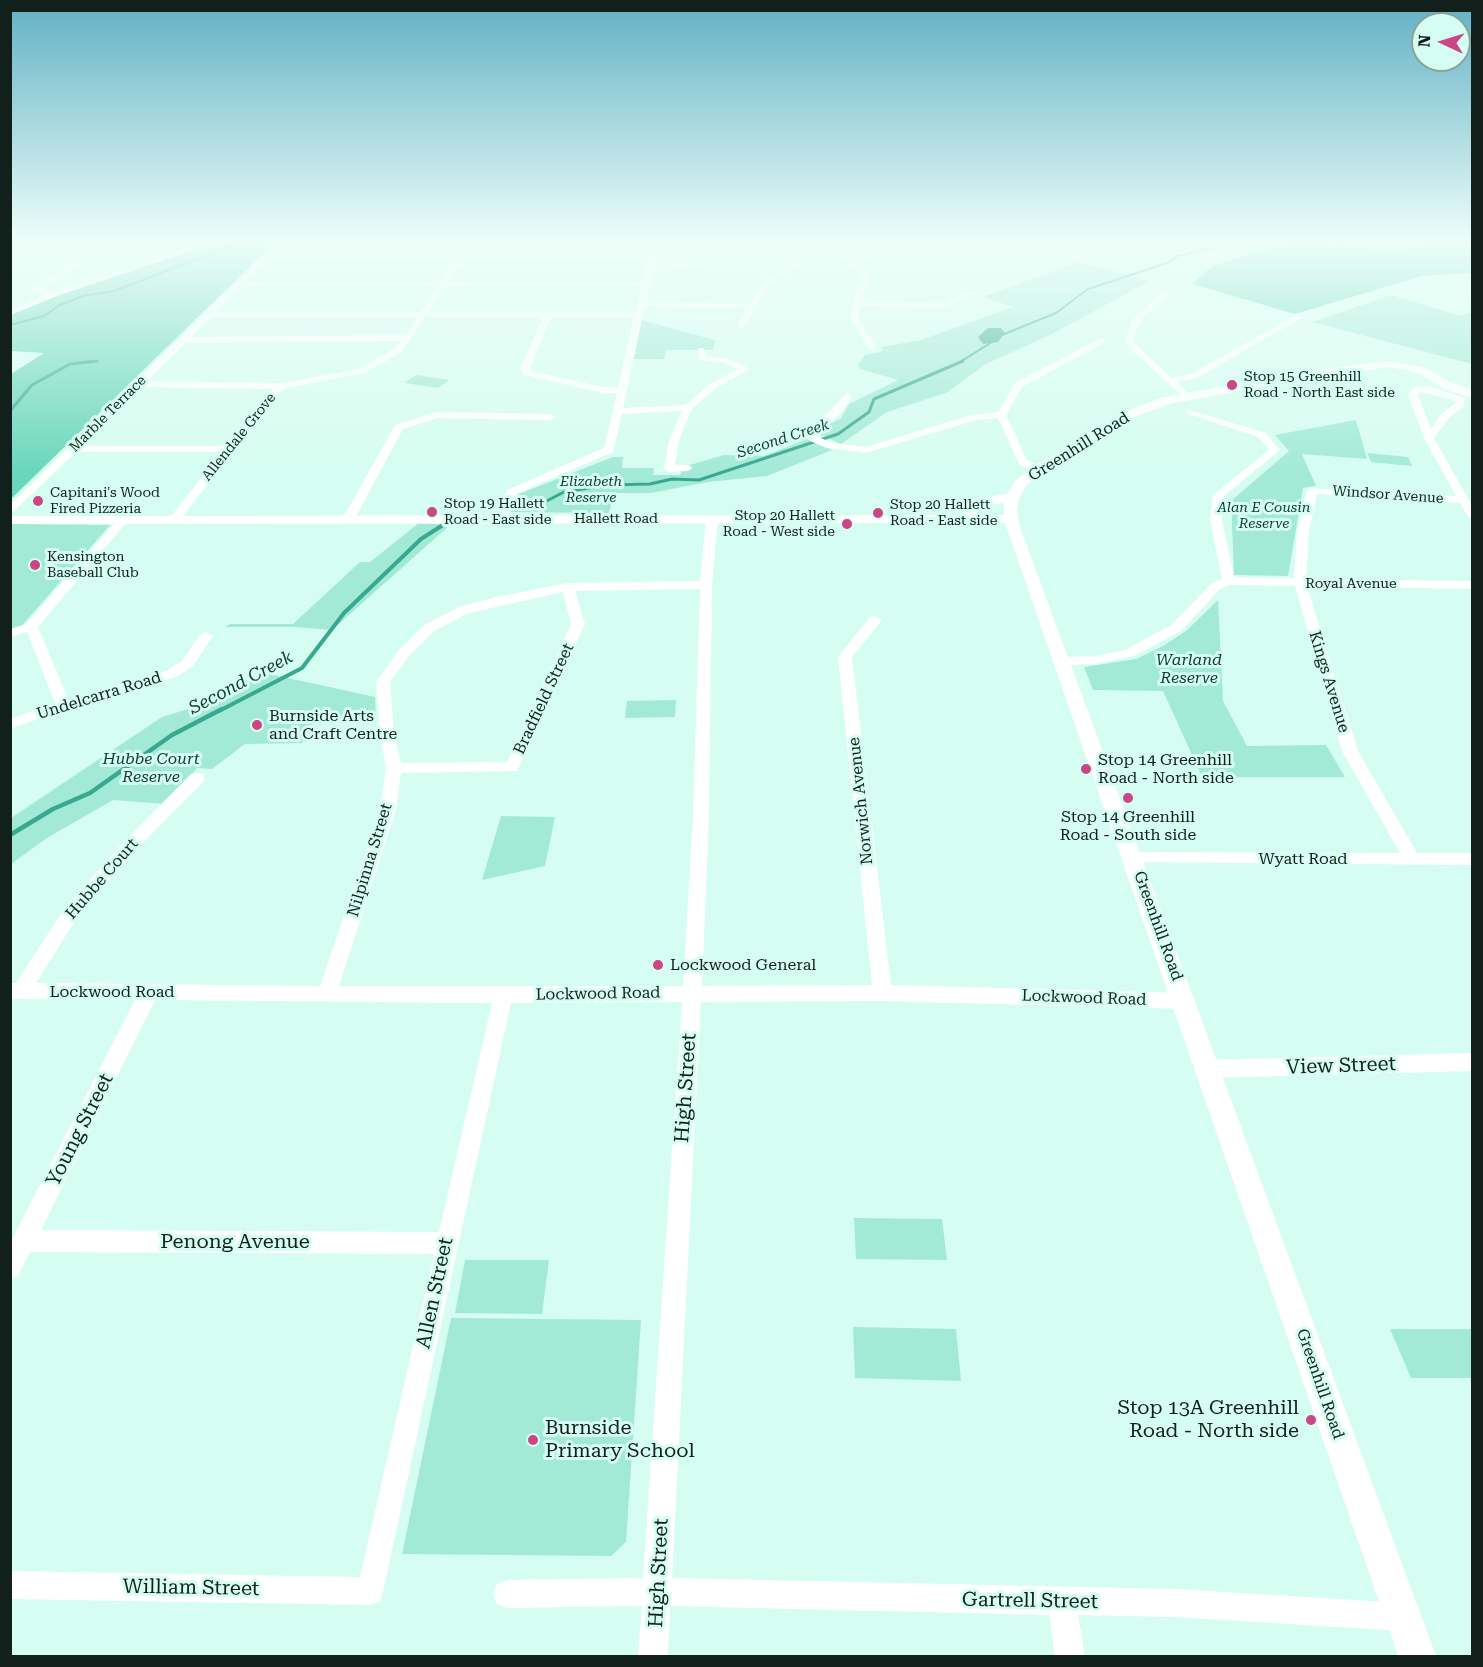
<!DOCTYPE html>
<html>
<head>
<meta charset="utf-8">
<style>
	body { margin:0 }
	#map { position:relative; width:1483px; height:1667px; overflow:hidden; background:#d6fdf1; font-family:"Roboto Serif",serif }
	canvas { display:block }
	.frame { position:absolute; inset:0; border:12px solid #12201c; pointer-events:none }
	.north { position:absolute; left:1411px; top:12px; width:60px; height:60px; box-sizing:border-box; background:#d6fdf1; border:2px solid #88a59c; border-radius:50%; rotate:274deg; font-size:16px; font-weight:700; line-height:24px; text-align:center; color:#12201c }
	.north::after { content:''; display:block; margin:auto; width:21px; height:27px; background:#cc4584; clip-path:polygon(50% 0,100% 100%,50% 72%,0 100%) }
</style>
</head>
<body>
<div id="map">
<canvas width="1483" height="1667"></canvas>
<div class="frame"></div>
<div class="north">N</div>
</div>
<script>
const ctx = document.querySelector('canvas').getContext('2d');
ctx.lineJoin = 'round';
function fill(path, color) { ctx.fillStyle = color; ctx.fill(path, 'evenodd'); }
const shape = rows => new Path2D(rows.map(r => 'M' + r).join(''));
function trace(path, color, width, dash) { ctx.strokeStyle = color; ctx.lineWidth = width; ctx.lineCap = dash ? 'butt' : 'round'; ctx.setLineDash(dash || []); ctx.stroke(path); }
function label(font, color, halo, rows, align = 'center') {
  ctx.font = font + ' "Roboto Serif",serif'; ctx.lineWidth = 6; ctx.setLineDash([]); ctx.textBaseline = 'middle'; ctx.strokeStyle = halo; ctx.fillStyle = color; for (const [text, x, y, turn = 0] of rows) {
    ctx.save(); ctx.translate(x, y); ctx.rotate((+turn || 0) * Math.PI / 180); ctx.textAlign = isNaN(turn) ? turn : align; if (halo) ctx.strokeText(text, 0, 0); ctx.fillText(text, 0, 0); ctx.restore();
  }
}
fill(shape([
	[1079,262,1150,281,1052,334,986,364,946,393,887,412,841,444,814,432,841,418,849,404,898,380,860,369,858,365,865,355,883,351,881,347,921,340,1013,307,983,297],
	[1391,295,1461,316,1472,312,1472,364,1312,322],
	[637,319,715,340,713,350,666,350,664,359,630,359],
	[416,375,449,380,438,388,404,383],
	[1356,420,1367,459,1302,454,1316,486,1303,488,1288,576,1234,575,1231,501,1289,451,1275,435],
	[807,439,832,450,767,476,708,482,651,493,614,493,609,513,511,512,519,494,613,457,623,457,622,468,654,468,653,475,680,475,683,467,724,455,764,456],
	[1367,453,1408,457,1412,466,1371,462],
	[419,523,450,525,332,630,295,627,224,627,231,624,293,624,360,562,370,562],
	[11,524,110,525,19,629,11,631],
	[1218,600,1223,701,1247,746,1326,745,1345,777,1202,777,1163,691,1093,690,1084,667,1136,659,1163,646,1186,631],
	[265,673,375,697,376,719,316,718,302,743,245,744,212,769,197,768,165,804,113,800,47,838,11,864,11,818,162,717,218,700],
	[676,700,675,717,625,718,627,701],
	[501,816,555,817,545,866,482,880],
	[854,1218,942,1219,947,1260,856,1259],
	[465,1260,549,1260,542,1314,455,1313],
	[451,1318,641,1320,626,1542,611,1556,402,1554],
	[853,1327,956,1329,961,1381,855,1378],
	[1390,1329,1472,1329,1472,1378,1411,1378]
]), '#a3ead6');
fill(shape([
	[225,240,277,240,11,499,11,374,44,353,11,351,11,315,49,298],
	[1295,240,1316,240,1377,249,1409,248,1430,240,1472,240,1472,273,1422,276,1295,314,1192,284,1212,266]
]), '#6ad6bb');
fill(shape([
	[988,328,1001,328,1005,333,998,342,983,344,978,337]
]), '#38a990');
trace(shape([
	[10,325,44,316,58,306,82,296,114,291,247,240],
	[1002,335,1056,313,1088,289,1170,262,1177,256,1249,240],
	[87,362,97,361],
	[960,362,992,342]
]), '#38a990', 2);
trace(shape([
	[10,411,32,385,70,364,97,361],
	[533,508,564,492,607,485,650,484,672,479,699,480,838,434,869,412,874,399,963,361]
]), '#38a990', 3);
trace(shape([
	[219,711,302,668,344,613,421,539,446,523]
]), '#38a990', 4);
trace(shape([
	[10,835,53,809,90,793,172,735,222,709]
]), '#38a990', 4.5);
fill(shape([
	[21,240,30,240,10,252,10,247,21,240],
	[113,240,121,240,124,243,82,262,43,290,53,292,213,240,224,240,57,296,10,315,10,310,45,295,33,293,33,289,76,258,115,242,113,240],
	[280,240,288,240,273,255,456,255,465,240,473,240,463,255,649,256,652,240,716,240,719,242,715,244,659,244,654,267,703,264,707,266,653,271,646,301,750,304,763,282,789,264,796,252,790,240,798,240,803,250,852,256,948,250,989,255,985,257,948,254,858,260,872,282,863,292,861,301,943,303,971,291,978,293,944,307,860,306,858,318,876,347,872,350,869,349,850,318,855,292,864,282,858,268,850,260,802,254,795,267,769,285,745,326,741,329,737,326,747,309,645,306,623,408,685,405,710,384,738,369,724,363,699,360,698,348,704,348,706,356,729,359,750,369,716,388,692,409,679,440,675,465,688,465,693,468,688,471,669,472,664,469,669,440,682,411,622,414,613,452,516,494,505,521,495,519,507,490,604,448,617,393,603,393,525,375,520,369,543,317,426,317,401,352,365,373,286,388,279,393,178,522,168,520,222,452,76,452,10,515,10,505,280,240],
	[269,259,453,260,440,281,246,282,269,259],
	[461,260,648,260,643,281,448,281,461,260],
	[642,285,636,312,429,312,445,286,642,285],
	[242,286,437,286,421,312,217,312,242,286],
	[212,317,418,317,406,335,191,337,212,317],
	[551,317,634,317,618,387,603,387,531,371,530,369,551,317],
	[402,341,395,348,359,369,283,383,147,381,186,343,402,341],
	[141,387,273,389,227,446,82,446,141,387],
	[1163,291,1170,293,1140,322,1133,339,1135,344,1172,378,1191,374,1296,315,1303,317,1197,378,1177,382,1192,397,1187,400,1128,347,1125,339,1133,319,1163,291],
	[1101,338,1104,339,1104,343,1022,387,1006,415,1027,460,1042,468,1042,472,1034,472,1019,464,998,418,976,420,866,453,827,448,810,441,800,430,823,418,847,393,852,396,844,410,831,422,812,431,818,437,833,443,866,447,971,415,998,412,1015,383,1101,338],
	[1428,386,1465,398,1464,406,1450,417,1434,438,1472,506,1472,518,1468,517,1460,503,1317,494,1309,531,1306,579,1472,581,1472,589,1307,586,1358,751,1417,853,1472,853,1472,865,1127,862,1125,858,1133,852,1400,853,1342,751,1295,586,1231,585,1220,589,1181,631,1134,656,1095,664,1062,665,1055,661,1062,657,1095,656,1125,650,1171,625,1212,583,1222,579,1210,520,1213,495,1269,450,1258,437,1186,413,1186,409,1266,433,1280,450,1224,496,1222,520,1234,577,1294,578,1297,531,1308,488,1456,496,1424,438,1408,395,1414,387,1428,386],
	[1420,392,1455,400,1456,403,1442,413,1431,429,1418,395,1420,392],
	[436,412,551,414,556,417,551,420,437,418,403,429,355,518,345,520,343,518,395,425,436,412],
	[712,516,718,519,712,585,709,815,702,986,872,985,838,657,870,617,875,616,882,620,852,657,891,985,1185,993,1192,995,1195,1001,1192,1007,1185,1009,882,1001,701,1002,672,1578,1175,1589,1403,1603,1413,1607,1417,1617,1413,1627,1403,1631,1175,1617,1078,1615,1085,1656,1055,1656,1049,1615,670,1606,668,1656,638,1656,642,1606,507,1608,497,1604,493,1594,497,1584,507,1580,643,1578,682,1002,511,1003,381,1601,371,1605,10,1599,10,1571,360,1577,434,1254,30,1252,18,1276,10,1279,10,1243,135,1000,10,999,10,983,16,983,66,906,120,846,191,774,197,773,203,774,205,778,203,782,132,854,78,916,36,983,320,986,380,810,386,768,380,733,376,682,399,650,424,625,459,607,496,597,568,583,700,581,706,519,712,516],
	[700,589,693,815,683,986,339,986,396,810,401,773,517,771,585,624,575,591,700,589],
	[563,592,571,624,507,762,401,763,394,733,390,682,409,656,434,631,469,613,563,592],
	[155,1000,492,1003,439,1232,41,1230,155,1000],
	[123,517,129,520,127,522,38,627,68,699,166,671,182,661,201,633,206,632,213,636,192,667,176,677,68,708,10,729,10,719,55,703,27,632,10,637,10,629,26,624,119,518,123,517],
	[1472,1053,1472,1071,1209,1078,1202,1075,1199,1069,1202,1063,1209,1060,1472,1053]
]), '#fff');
fill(shape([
	[1390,361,1426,368,1452,383,1472,390,1472,398,1444,389,1418,373,1390,367,1306,379,1168,404,1135,417,1043,473,1026,486,1019,498,1017,510,1020,527,1436,1656,1398,1656,1005,523,10,524,10,516,962,515,973,499,1007,494,1016,480,1033,467,1127,411,1161,398,1306,371,1390,361],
	[1004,503,1004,515,976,515,982,506,1004,503]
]), '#fff');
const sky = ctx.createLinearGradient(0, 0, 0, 473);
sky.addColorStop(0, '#61b0c5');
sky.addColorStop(0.51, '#edfef9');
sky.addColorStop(1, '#edfef900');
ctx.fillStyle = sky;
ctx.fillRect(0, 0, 1483, 473);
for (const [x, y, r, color] of [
	[1232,385,6,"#cc4584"],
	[38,501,6,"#cc4584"],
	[432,512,6,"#cc4584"],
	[878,513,6,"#cc4584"],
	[847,524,6,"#cc4584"],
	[35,565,6,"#cc4584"],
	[257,725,6,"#cc4584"],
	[1086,769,6,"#cc4584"],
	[1128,798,6,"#cc4584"],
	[658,965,6,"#cc4584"],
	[1311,1420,6,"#cc4584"],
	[533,1440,6,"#cc4584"]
]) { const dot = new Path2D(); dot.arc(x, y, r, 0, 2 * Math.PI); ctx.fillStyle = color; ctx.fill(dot); trace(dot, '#d6fdf1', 2); }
label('14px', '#12201c', '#d6fdf1', [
	["Stop 15 Greenhill",1244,377],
	["Road - North East side",1244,393],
	["Capitani's Wood",50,493],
	["Fired Pizzeria",50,509],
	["Stop 19 Hallett",444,504],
	["Road - East side",444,520],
	["Stop 20 Hallett",890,505],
	["Road - East side",890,521],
	["Stop 20 Hallett",835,516,"right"],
	["Road - West side",835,532,"right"],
	["Kensington",47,557],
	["Baseball Club",47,573]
], 'left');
label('14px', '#12201c', '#d6fdf1', [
	["Marble Terrace",108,414,-45],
	["Allendale Grove",239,437,-51],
	["Windsor Avenue",1388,495,4],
	["Hallett Road",616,519],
	["Royal Avenue",1351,584]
]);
label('italic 14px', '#0a3c32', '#d6fdf1', [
	["Elizabeth",591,482],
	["Reserve",591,498],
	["Alan E Cousin",1264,508],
	["Reserve",1264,524]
]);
label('italic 15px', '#0d3e34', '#d6fdf1', [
	["Second Creek",783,439,-18]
]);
label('16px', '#12201c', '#d6fdf1', [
	["Greenhill Road",1079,447,-32],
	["Kings Avenue",1329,682,73],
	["Undelcarra Road",99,696,-17],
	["Bradfield Street",544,699,-65],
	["Norwich Avenue",861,801,-96],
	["Wyatt Road",1303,859],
	["Nilpinna Street",370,860,-73],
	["Hubbe Court",102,879,-49],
	["Greenhill Road",1158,926,70],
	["Lockwood Road",112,992],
	["Lockwood Road",598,994,-1],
	["Lockwood Road",1084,998,2],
	["Greenhill Road",1320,1384,71]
]);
label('italic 16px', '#0a3c32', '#d6fdf1', [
	["Warland",1189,660],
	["Reserve",1189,678],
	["Hubbe Court",151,759],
	["Reserve",151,777]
]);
label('16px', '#12201c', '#d6fdf1', [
	["Burnside Arts",269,716],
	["and Craft Centre",269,734],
	["Stop 14 Greenhill",1098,760],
	["Road - North side",1098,778],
	["Stop 14 Greenhill",1128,817,"center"],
	["Road - South side",1128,835,"center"],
	["Lockwood General",670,965]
], 'left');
label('italic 18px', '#0d3e34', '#d6fdf1', [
	["Second Creek",241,683,-28]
]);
label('20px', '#12201c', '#d6fdf1', [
	["View Street",1341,1066,-2],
	["High Street",686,1088,-86],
	["Young Street",80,1130,-63],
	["Penong Avenue",235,1242],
	["Allen Street",435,1293,-78],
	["High Street",659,1573,-87],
	["William Street",191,1588,1],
	["Gartrell Street",1030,1601,1]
]);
label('20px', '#12201c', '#d6fdf1', [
	["Stop 13A Greenhill",1299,1408],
	["Road - North side",1299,1431],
	["Burnside",545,1428,"left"],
	["Primary School",545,1451,"left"]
], 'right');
</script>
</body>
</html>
